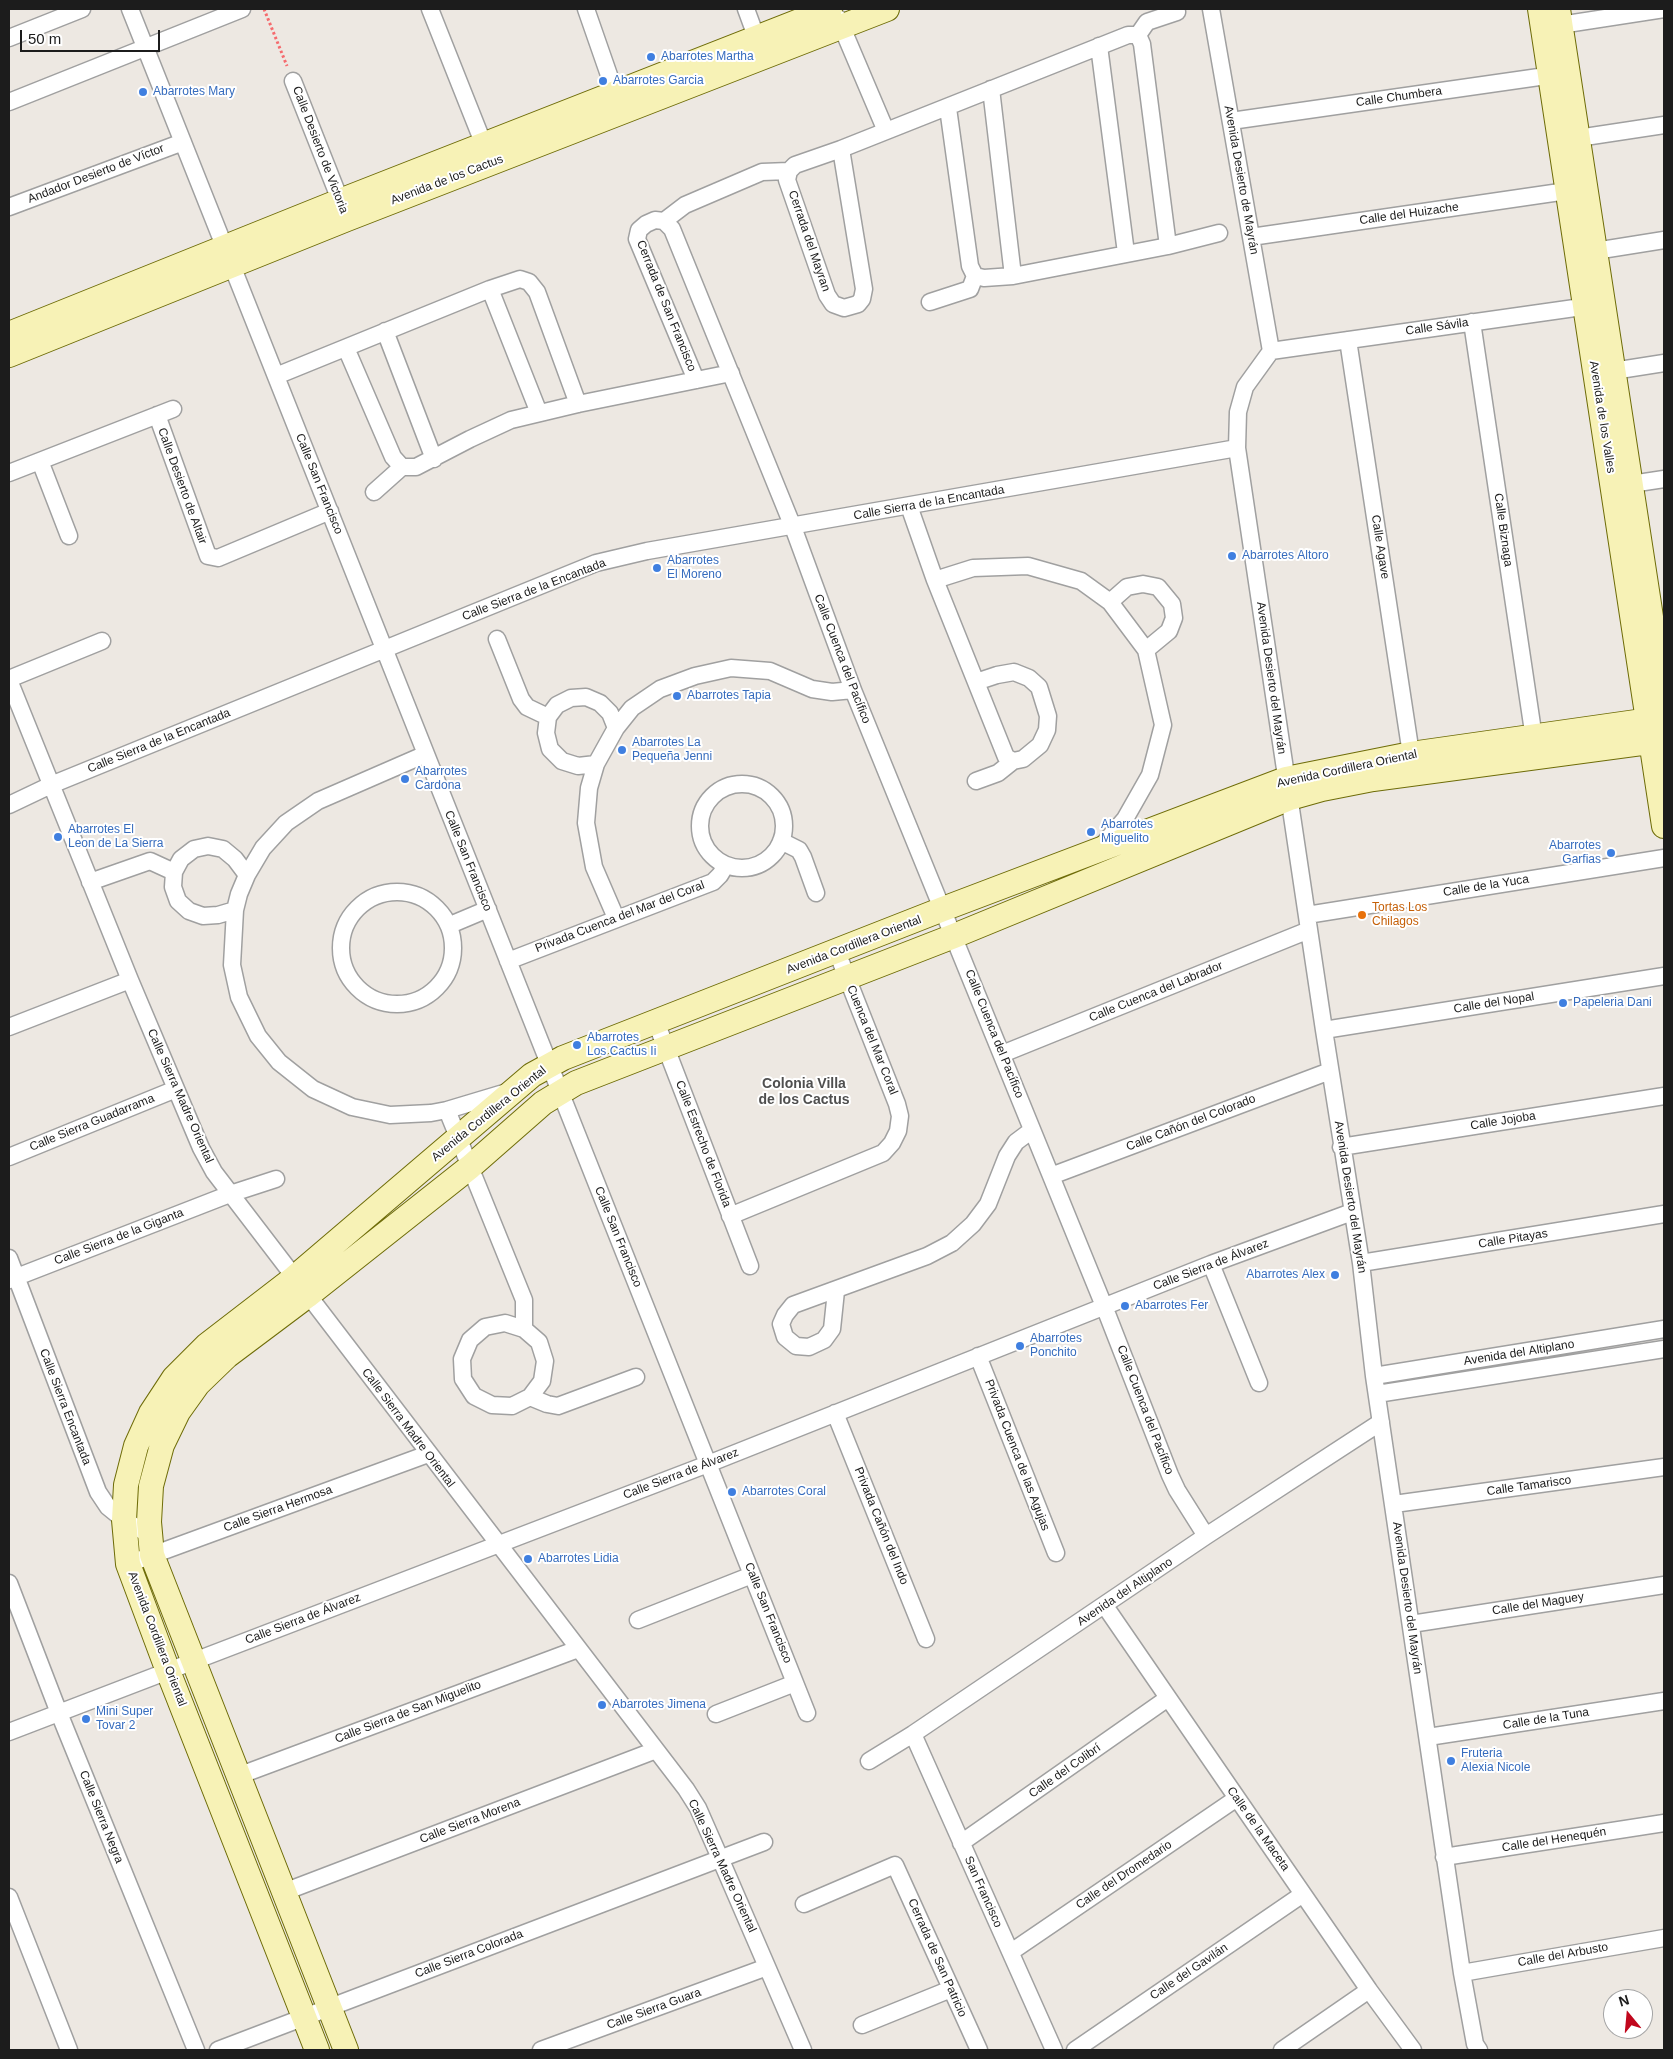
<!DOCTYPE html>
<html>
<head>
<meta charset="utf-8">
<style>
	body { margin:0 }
	#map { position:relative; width:1673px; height:2059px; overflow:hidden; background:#ede8e2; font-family:Helvetica,sans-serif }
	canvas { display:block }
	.frame { position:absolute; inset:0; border:10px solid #1c1c1c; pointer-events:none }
	.north { position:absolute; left:1603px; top:1989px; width:50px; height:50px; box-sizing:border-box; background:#fff; border:1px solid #a4a4a4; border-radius:50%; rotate:343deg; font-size:14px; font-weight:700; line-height:20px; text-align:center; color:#1c1c1c }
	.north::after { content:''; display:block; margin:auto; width:18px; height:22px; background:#c1071d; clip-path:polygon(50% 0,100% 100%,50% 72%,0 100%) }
	.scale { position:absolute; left:20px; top:30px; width:140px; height:22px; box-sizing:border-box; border:2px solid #1c1c1c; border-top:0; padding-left:6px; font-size:15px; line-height:18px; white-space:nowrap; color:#1c1c1c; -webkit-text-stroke:4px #fff; paint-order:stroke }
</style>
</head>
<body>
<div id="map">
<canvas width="1673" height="2059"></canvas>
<div class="frame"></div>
<div class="north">N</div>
<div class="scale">50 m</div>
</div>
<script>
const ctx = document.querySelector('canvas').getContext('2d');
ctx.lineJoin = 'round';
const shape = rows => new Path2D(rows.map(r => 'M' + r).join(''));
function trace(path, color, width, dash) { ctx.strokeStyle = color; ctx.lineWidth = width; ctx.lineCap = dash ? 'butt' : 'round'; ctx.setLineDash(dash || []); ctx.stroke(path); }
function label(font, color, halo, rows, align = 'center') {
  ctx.font = font + ' Helvetica,sans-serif'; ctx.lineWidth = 4; ctx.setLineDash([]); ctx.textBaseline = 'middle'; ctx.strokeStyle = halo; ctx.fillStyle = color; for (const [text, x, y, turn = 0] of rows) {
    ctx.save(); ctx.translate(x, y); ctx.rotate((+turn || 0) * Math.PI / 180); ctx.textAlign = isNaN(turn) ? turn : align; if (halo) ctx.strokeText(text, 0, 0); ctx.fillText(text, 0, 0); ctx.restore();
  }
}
const street = shape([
	[130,9,807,1713],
	[430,9,484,145],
	[586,9,618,101],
	[746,9,757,39],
	[1211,9,1271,351],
	[838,18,886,131],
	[1560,25,1664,9],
	[1138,35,1142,44,1168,246],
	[1138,35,1147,22,1177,12],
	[9,38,82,9],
	[1099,46,1126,253],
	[293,81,344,210],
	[991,89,1013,276],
	[9,102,242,9],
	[948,108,970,266,975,276,984,278,1013,276,1168,246,1219,233],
	[1231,121,1560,74],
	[1578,138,1664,125],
	[841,149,864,289,862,299,858,304,844,308,833,304,827,295,787,180,789,171,795,165,841,149,1128,35,1138,35],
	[9,207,183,142],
	[664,221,685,205,762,172,789,171],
	[1251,237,1567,191],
	[1595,251,1664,240],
	[490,289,539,413],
	[930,302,970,289,975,276],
	[1472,322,1534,738],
	[385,331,434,459],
	[1348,340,1411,754],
	[346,348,393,457,402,467,416,467,470,439,511,420,578,404,731,373],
	[1271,351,1245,387,1238,412,1237,448,1324,1030,1361,1263,1374,1376,1462,1973,1475,2044,1479,2050],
	[1271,351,1596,305],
	[1613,371,1664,363],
	[276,376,490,289,520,279,529,282,537,292,578,404],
	[696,380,637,239,639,230,646,224,655,220,664,221,672,229,793,527,853,690,1104,1306,1170,1475,1177,1490,1206,1536],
	[157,415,208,556,218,558,330,511],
	[40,461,69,536],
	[9,473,173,409],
	[1631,484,1664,479],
	[374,492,402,467],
	[909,506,935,580,1006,757,1013,761],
	[935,580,973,568,1028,566,1081,581,1110,602,1146,650,1163,725,1150,775,1125,819,1100,848],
	[1110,602,1127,587,1143,584,1158,587,1172,604,1174,618,1169,631,1146,650],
	[497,639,521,699,527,707,548,717],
	[9,679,102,641],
	[9,680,130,980,201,1148,214,1172,686,1789,698,1808,720,1858,803,2050],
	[426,754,318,801,286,823,263,848,247,875,239,894,235,910,232,965,239,997,258,1036,279,1062,313,1089,352,1107,390,1115,431,1113,447,1110,524,1300,524,1329,539,1342,545,1361,542,1381,530,1397,512,1406,492,1405,474,1396,463,1379,462,1359,470,1340,485,1327,505,1323,524,1329],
	[596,764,578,766,562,761,550,749,546,733,548,717,557,705,571,698,586,697,600,703,610,713,616,728],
	[976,781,998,773,1013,761,1023,759,1040,745,1047,730,1048,716,1039,687,1029,678,1014,672,997,675,976,682],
	'700 826a42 42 0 1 1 84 0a42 42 0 1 1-84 0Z',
	[9,805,51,785,596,563,647,551,1237,448],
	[781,841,799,850,803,857,816,893],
	[90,882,150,861,174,872],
	'341 948a56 56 0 1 1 112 0a56 56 0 1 1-112 0Z',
	[235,910,218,915,203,916,189,911,178,901,173,887,174,872,181,859,194,849,208,846,223,849,235,859,247,875],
	[1307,915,1664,858],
	[616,918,594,867,586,823,589,788,596,764,616,728,632,708,660,689,695,676,731,668,770,671,812,689,832,692,853,690],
	[450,925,488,909],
	[508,961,713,882,720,875,726,865],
	[656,1022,750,1266],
	[9,1027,130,980],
	[1324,1030,1664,976],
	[1002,1054,1309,930],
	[447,1110,507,1092],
	[1341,1147,1664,1096],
	[9,1157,176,1089],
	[1051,1176,1330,1071],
	[730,1216,883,1153,892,1143,898,1131,900,1116,897,1104,837,952],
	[9,1258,98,1492,108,1507,124,1520,150,1535],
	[1361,1263,1664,1214],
	[1211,1264,1259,1383],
	[9,1280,230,1194,276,1179],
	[836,1291,832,1329,824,1340,809,1347,796,1346,785,1337,781,1324,785,1315,793,1305,927,1256,952,1243,973,1224,988,1204,1007,1156,1016,1142,1032,1130],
	[978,1356,1056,1553],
	[1374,1376,1664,1329],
	[1377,1394,1664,1349],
	[530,1397,547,1404,558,1406,636,1377],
	[835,1413,926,1639],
	[1394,1504,1664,1467],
	[128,1564,428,1454],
	[9,1583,59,1713,196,2050],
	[1105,1606,1369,1990,1413,2050],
	[638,1620,752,1575],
	[1411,1624,1664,1585],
	[716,1714,795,1683],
	[9,1732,708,1464,1211,1264,1352,1212],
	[913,1734,1054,2050],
	[1428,1737,1664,1701],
	[869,1761,913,1734,1206,1536,1381,1422],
	[238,1776,578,1649],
	[961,1843,1168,1698],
	[1444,1857,1664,1823],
	[284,1892,656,1750],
	[9,1897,69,2050],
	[804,1904,895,1865,979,2050],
	[1011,1952,1237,1798],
	[1462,1973,1664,1938],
	[862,2025,951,1989],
	[218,2050,764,1842],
	[541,2050,767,1967],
	[1075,2050,1303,1894],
	[1282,2050,1369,1990]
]);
const secondary = shape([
	[1540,9,1664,826],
	[1558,9,1664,702],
	[9,334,340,201,830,9],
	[9,355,347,219,887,9],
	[317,2050,168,1671,128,1564,124,1520,126,1485,136,1446,151,1413,174,1378,207,1345,294,1278,532,1075,563,1058,943,909,1286,779,1411,754,1664,718],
	[346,2050,152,1555,149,1522,151,1486,162,1445,178,1412,198,1384,227,1356,307,1296,470,1167,543,1103,576,1083,954,936,1290,798,1322,789,1373,779,1664,740]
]);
trace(street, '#a0a0a0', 19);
trace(secondary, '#6e6c08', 26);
trace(shape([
	[264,9,287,66]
]), '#f56b6e', 3, [2.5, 2.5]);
trace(street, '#fff', 16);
trace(secondary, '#f7f2b6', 24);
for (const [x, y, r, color] of [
	[651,57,5,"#3f7fe0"],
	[603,81,5,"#3f7fe0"],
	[143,92,5,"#3f7fe0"],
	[1232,556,5,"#3f7fe0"],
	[657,568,5,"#3f7fe0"],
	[677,696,5,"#3f7fe0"],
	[622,750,5,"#3f7fe0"],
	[405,779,5,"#3f7fe0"],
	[1091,832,5,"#3f7fe0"],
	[58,837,5,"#3f7fe0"],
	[1611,853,5,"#3f7fe0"],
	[1362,915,5,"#e8710a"],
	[1563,1003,5,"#3f7fe0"],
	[577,1045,5,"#3f7fe0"],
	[1335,1275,5,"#3f7fe0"],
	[1125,1306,5,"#3f7fe0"],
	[1020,1346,5,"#3f7fe0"],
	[732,1492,5,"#3f7fe0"],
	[528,1559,5,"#3f7fe0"],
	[602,1705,5,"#3f7fe0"],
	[86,1719,5,"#3f7fe0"],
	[1451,1761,5,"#3f7fe0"]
]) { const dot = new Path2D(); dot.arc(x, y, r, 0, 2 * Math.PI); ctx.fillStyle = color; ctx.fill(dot); trace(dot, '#fff', 2); }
label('12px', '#366cbe', '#fff', [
	["Abarrotes Martha",661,57],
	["Abarrotes Garcia",613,81],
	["Abarrotes Mary",153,92],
	["Abarrotes Altoro",1242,556],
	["Abarrotes",667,561],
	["El Moreno",667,575],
	["Abarrotes Tapia",687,696],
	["Abarrotes La",632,743],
	["Pequeña Jenni",632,757],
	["Abarrotes",415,772],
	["Cardona",415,786],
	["Abarrotes",1101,825],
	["Miguelito",1101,839],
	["Abarrotes El",68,830],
	["Leon de La Sierra",68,844],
	["Abarrotes",1601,846,"right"],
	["Garfias",1601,860,"right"],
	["Papeleria Dani",1573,1003],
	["Abarrotes",587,1038],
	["Los Cactus Ii",587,1052],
	["Abarrotes Alex",1325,1275,"right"],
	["Abarrotes Fer",1135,1306],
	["Abarrotes",1030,1339],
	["Ponchito",1030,1353],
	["Abarrotes Coral",742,1492],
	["Abarrotes Lidia",538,1559],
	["Abarrotes Jimena",612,1705],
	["Mini Super",96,1712],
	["Tovar 2",96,1726],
	["Fruteria",1461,1754],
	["Alexia Nicole",1461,1768]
], 'left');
label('12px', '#1c1c1c', '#fff', [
	["Calle Chumbera",1399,97,-8],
	["Calle Desierto de Victoria",320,150,69],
	["Andador Desierto de Víctor",96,174,-21],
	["Avenida de los Cactus",447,180,-21],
	["Avenida Desierto de Mayrán",1241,180,80],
	["Calle del Huizache",1409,214,-8],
	["Cerrada del Mayran",809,241,71],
	["Cerrada de San Francisco",666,306,68],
	["Calle Sávila",1437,327,-8],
	["Avenida de los Valles",1602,417,81],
	["Calle San Francisco",319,484,68],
	["Calle Desierto de Altair",182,486,70],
	["Calle Sierra de la Encantada",929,503,-10],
	["Calle Biznaga",1503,530,82],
	["Calle Agave",1380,547,81],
	["Calle Sierra de la Encantada",534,590,-21],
	["Calle Cuenca del Pacífico",842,659,69],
	["Avenida Desierto del Mayrán",1271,678,82],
	["Calle Sierra de la Encantada",159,741,-22],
	["Avenida Cordillera Oriental",1347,769,-12],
	["Calle San Francisco",468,861,68],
	["Calle de la Yuca",1486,886,-9],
	["Privada Cuenca del Mar del Coral",620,917,-21],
	["Avenida Cordillera Oriental",854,945,-21],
	["Calle Cuenca del Labrador",1156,992,-22],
	["Calle del Nopal",1494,1003,-9],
	["Calle Cuenca del Pacífico",994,1034,68],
	["Cuenca del Mar Coral",872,1040,68],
	["Calle Sierra Madre Oriental",180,1096,66],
	["Avenida Cordillera Oriental",489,1114,-39],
	["Calle Jojoba",1503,1121,-9],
	["Calle Sierra Guadarrama",92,1123,-22],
	["Calle Cañón del Colorado",1191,1123,-21],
	["Calle Estrecho de Florida",703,1144,69],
	["Avenida Desierto del Mayrán",1350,1197,81],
	["Calle Sierra de la Giganta",119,1237,-21],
	["Calle San Francisco",618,1237,68],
	["Calle Pitayas",1513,1239,-9],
	["Calle Sierra de Álvarez",1211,1265,-21],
	["Avenida del Altiplano",1519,1353,-9],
	["Calle Sierra Encantada",65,1407,69],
	["Calle Cuenca del Pacífico",1145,1410,69],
	["Calle Sierra Madre Oriental",408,1428,53],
	["Privada Cuenca de las Agujas",1017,1455,69],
	["Calle Sierra de Álvarez",681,1474,-21],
	["Calle Tamarisco",1529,1486,-8],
	["Calle Sierra Hermosa",278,1509,-20],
	["Privada Cañón del Indo",881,1526,68],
	["Avenida del Altiplano",1125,1592,-34],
	["Avenida Desierto del Mayrán",1407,1598,82],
	["Calle del Maguey",1538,1604,-9],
	["Calle San Francisco",768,1613,68],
	["Calle Sierra de Álvarez",303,1619,-21],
	["Avenida Cordillera Oriental",157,1639,69],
	["Calle Sierra de San Miguelito",408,1712,-21],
	["Calle de la Tuna",1546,1719,-9],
	["Calle del Colibrí",1065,1771,-35],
	["Calle Sierra Negra",101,1817,68],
	["Calle Sierra Morena",470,1821,-21],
	["Calle de la Maceta",1258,1829,55],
	["Calle del Henequén",1554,1840,-9],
	["Calle Sierra Madre Oriental",722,1866,65],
	["Calle del Dromedario",1124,1875,-34],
	["San Francisco",983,1892,66],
	["Calle Sierra Colorada",469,1954,-21],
	["Calle del Arbusto",1563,1955,-10],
	["Cerrada de San Patricio",937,1958,66],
	["Calle del Gavilán",1189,1972,-34],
	["Calle Sierra Guara",654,2009,-20]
]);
label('12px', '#c56008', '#fff', [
	["Tortas Los",1372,908],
	["Chilagos",1372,922]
], 'left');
label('bold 14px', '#4f4f4f', '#fff', [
	["Colonia Villa",804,1084],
	["de los Cactus",804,1100]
]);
</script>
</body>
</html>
